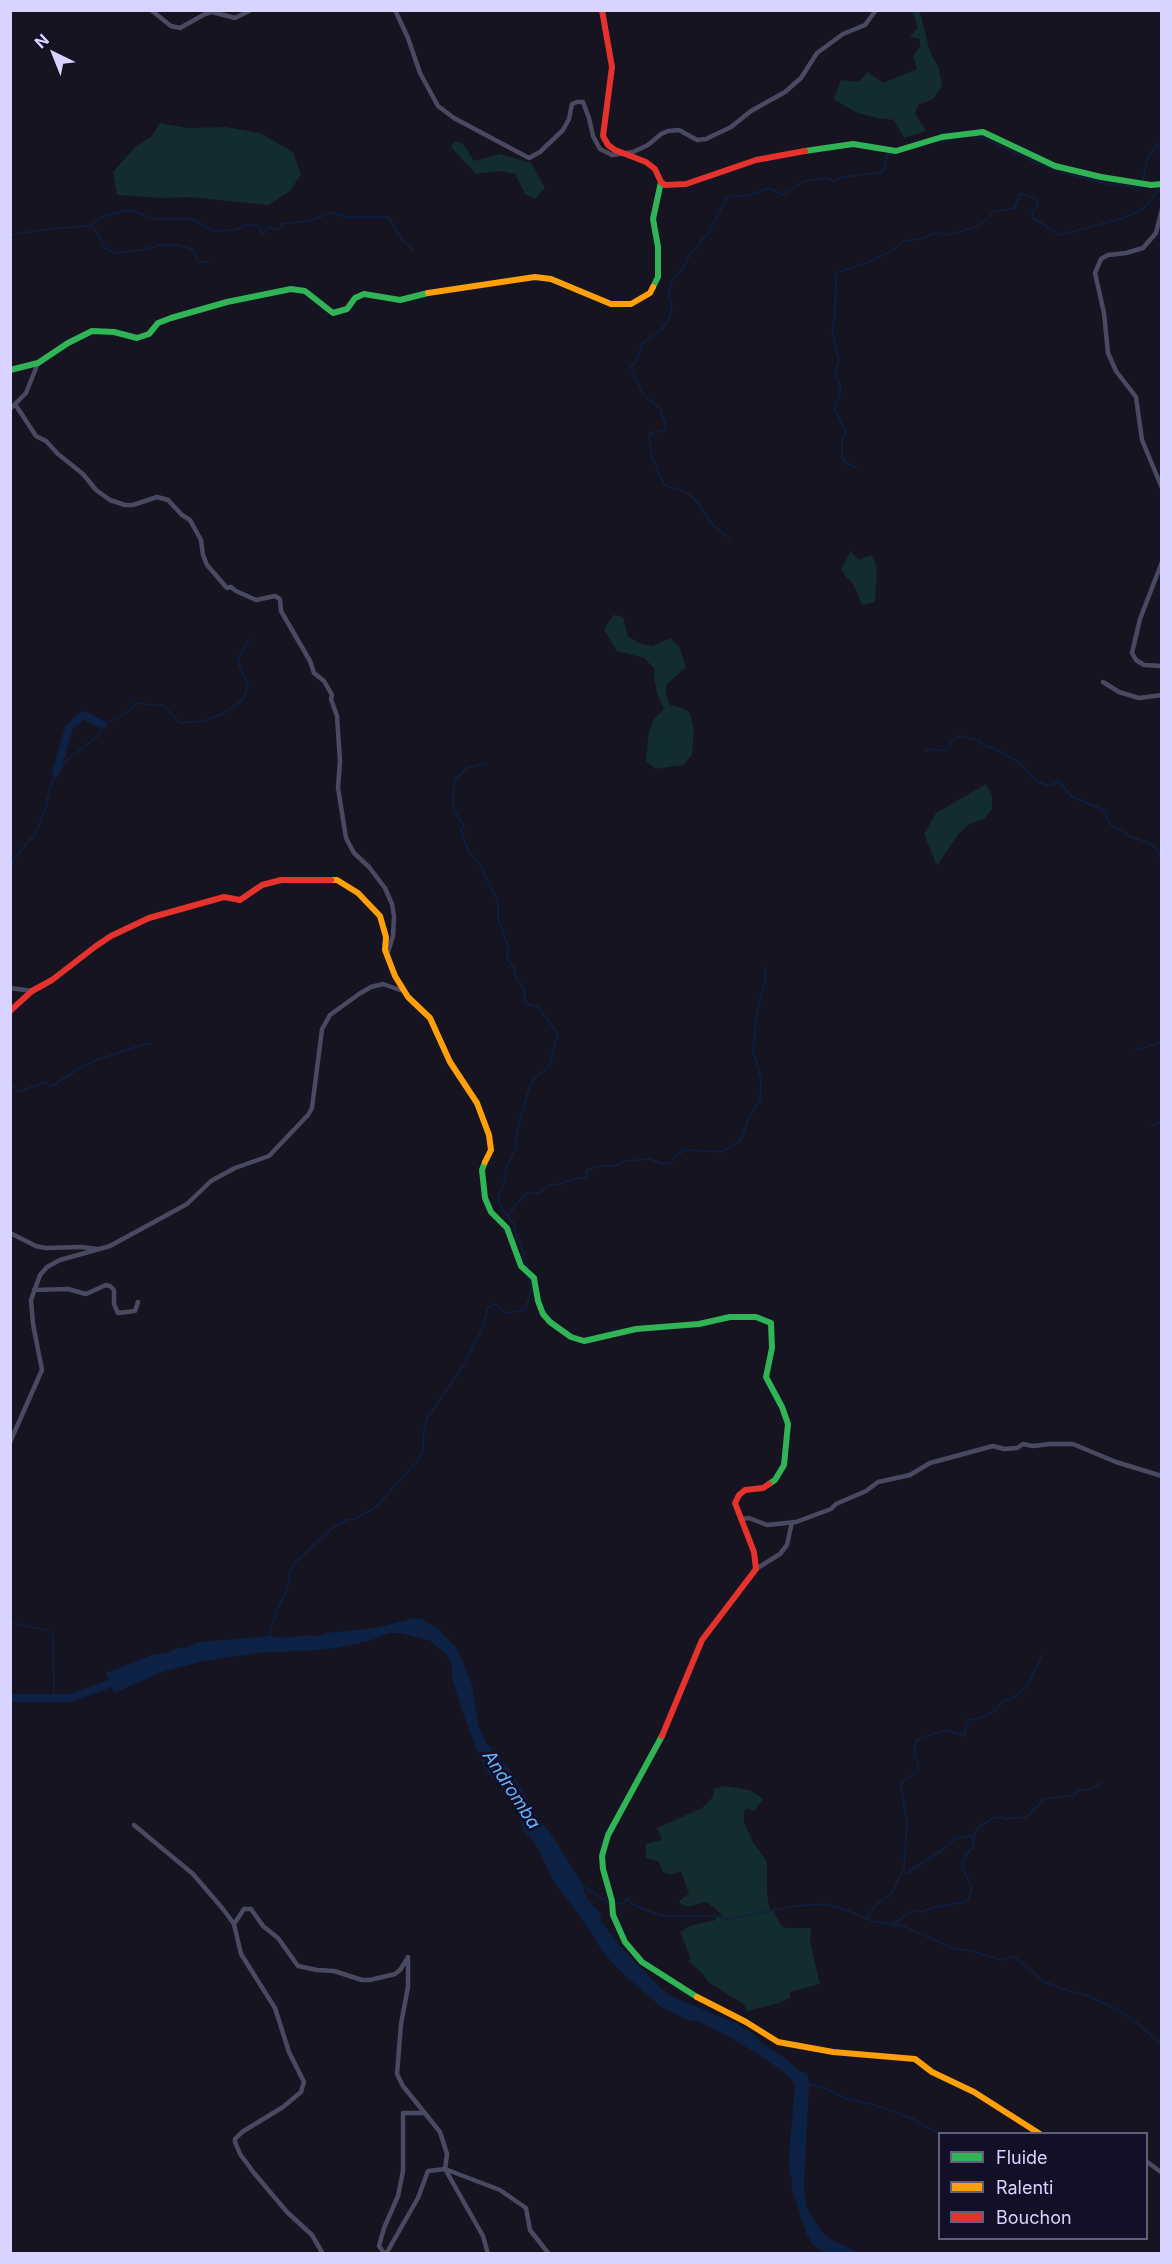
<!DOCTYPE html>
<html>
<head>
<meta charset="utf-8">
<style>
	body { margin:0 }
	#map { position:relative; width:1172px; height:2264px; overflow:hidden; background:#161421; font-family:Inter,sans-serif }
	canvas { display:block }
	.frame { position:absolute; inset:0; border:12px solid #d9d4ff; pointer-events:none }
	.legend { position:absolute; left:938px; top:2132px; width:210px; height:108px; box-sizing:border-box; background:#130f26; border:2px solid #625e7d; margin:0; padding:8px 10px; list-style:none; font-size:18px; color:#d9d4ff }
	.legend li { display:flex; align-items:center; gap:12px; height:30px }
	.legend b { width:30px; border:2px solid #625e7d }
	.north { position:absolute; left:24px; top:24px; width:60px; height:60px; -webkit-text-stroke:4px #130f26; paint-order:stroke; rotate:317deg; font-size:16px; font-weight:700; line-height:24px; text-align:center; color:#d9d4ff }
	.north::after { content:''; display:block; margin:auto; width:21px; height:27px; background:#d9d4ff; clip-path:polygon(50% 0,100% 100%,50% 72%,0 100%) }
</style>
</head>
<body>
<div id="map">
<canvas width="1172" height="2264"></canvas>
<div class="frame"></div>
<ul class="legend">
<li><b style="height:8px;background:#30b455"></b>Fluide</li>
<li><b style="height:8px;background:#ff9f0a"></b>Ralenti</li>
<li><b style="height:8px;background:#e5322d"></b>Bouchon</li>
</ul>
<div class="north">N</div>
</div>
<script>
const ctx = document.querySelector('canvas').getContext('2d');
ctx.lineJoin = 'round';
function fill(path, color) { ctx.fillStyle = color; ctx.fill(path, 'evenodd'); }
const shape = rows => new Path2D(rows.map(r => 'M' + r).join(''));
function trace(path, color, width, dash) { ctx.strokeStyle = color; ctx.lineWidth = width; ctx.lineCap = dash ? 'butt' : 'round'; ctx.setLineDash(dash || []); ctx.stroke(path); }
function label(font, color, halo, rows, align = 'center') {
  ctx.font = font + ' Inter,sans-serif'; ctx.lineWidth = 6; ctx.setLineDash([]); ctx.textBaseline = 'middle'; ctx.strokeStyle = halo; ctx.fillStyle = color; for (const [text, x, y, turn = 0] of rows) {
    ctx.save(); ctx.translate(x, y); ctx.rotate((+turn || 0) * Math.PI / 180); ctx.textAlign = isNaN(turn) ? turn : align; if (halo) ctx.strokeText(text, 0, 0); ctx.fillText(text, 0, 0); ctx.restore();
  }
}
fill(shape([
	[912,11,920,12,930,52,939,69,942,86,933,99,918,105,915,114,926,131,904,138,894,120,877,118,855,112,834,99,841,80,858,82,868,72,883,83,917,69,913,57,920,46,920,39,910,37,918,27],
	[160,123,187,128,226,127,260,133,293,152,301,174,290,191,269,205,189,197,162,198,117,195,113,172,136,146,151,137],
	[455,141,463,144,474,161,500,154,531,163,545,188,535,199,525,194,515,174,500,171,476,174,451,147],
	[851,551,858,560,872,555,877,568,875,602,862,605,854,586,841,570],
	[613,615,623,617,628,636,641,644,653,646,670,638,679,646,686,667,666,685,666,695,670,705,683,708,690,713,694,731,692,755,683,765,655,769,646,761,649,731,654,719,664,709,657,694,654,677,655,669,644,658,617,651,604,630],
	[986,784,992,796,992,809,984,819,970,824,959,833,937,866,924,834,936,813],
	[725,1786,750,1790,763,1799,754,1811,747,1808,744,1811,744,1823,754,1844,767,1861,767,1893,770,1911,773,1911,781,1925,785,1928,811,1928,810,1942,820,1984,790,1992,790,1998,776,2004,747,2011,745,2005,708,1982,702,1973,688,1961,691,1959,680,1932,689,1926,716,1920,716,1917,721,1916,721,1914,707,1902,688,1907,681,1904,679,1901,689,1894,681,1871,671,1875,663,1872,658,1861,646,1858,646,1844,662,1840,657,1828,702,1808,713,1797,714,1789]
]), '#132c2d');
fill(shape([
	[414,1618,422,1619,438,1629,456,1647,472,1684,478,1725,487,1744,511,1771,537,1817,549,1831,579,1878,587,1898,601,1915,601,1921,621,1948,668,1995,736,2023,754,2034,760,2042,785,2058,800,2072,807,2073,809,2083,804,2186,806,2204,809,2213,823,2233,832,2240,859,2253,826,2253,814,2246,807,2235,791,2186,792,2181,789,2168,790,2142,795,2086,793,2081,785,2073,761,2056,726,2035,700,2022,688,2020,660,2006,619,1970,602,1951,591,1932,553,1880,535,1843,523,1830,517,1806,488,1773,480,1758,463,1713,453,1681,451,1663,446,1654,429,1640,400,1633,389,1633,372,1640,337,1648,308,1651,265,1652,204,1661,162,1672,114,1693,106,1673,152,1655,170,1652,179,1647,185,1648,198,1642,271,1636,280,1638,310,1635,317,1637,326,1633,375,1628]
]), '#0d2144');
trace(shape([
	[972,136,986,139,1034,162,1060,172,1108,184,1140,188],
	[934,142,953,139],
	[1143,180,1147,159,1157,145,1162,142],
	[91,225,98,234,105,248,116,253,142,250,161,245,177,245,192,249,198,262,210,262],
	[10,235,48,229,89,226,101,217,127,210,134,211,153,219,193,219,212,231,235,230,246,225,255,225,258,226,263,234,269,227,278,230,282,224,313,220,331,212,345,217,388,217,403,241,413,250],
	[856,467,849,465,842,458,842,438,846,433,835,409,841,391,839,382,835,376,839,360,832,330,835,318,836,273,869,262,890,252,904,241,924,238,929,235,938,233,948,235,976,227,988,219,992,212,1014,208,1020,194,1036,198,1038,207,1032,211,1033,218,1060,235,1120,219,1137,212,1145,207,1161,187],
	[730,539,714,526,693,497,682,490,665,486,652,457,649,437,650,433,666,430,665,424,660,409,643,394,631,367,636,362,643,343,661,330,669,319,672,307,669,296,671,282,684,267,690,254,697,248,703,238,708,234,726,199,731,196,747,196,769,188,784,195,804,181,827,178,833,181,842,177,879,173,883,171,887,155,895,153],
	[925,751,933,749,942,751,948,749,952,741,959,736,979,740,983,745,995,749,1019,762,1036,781,1050,786,1059,781,1071,796,1106,811,1108,821,1113,827,1120,829,1131,837,1147,842,1155,847,1162,861],
	[487,763,467,768,455,780,453,794,454,811,464,825,461,830,468,851,480,865,498,902,498,918,508,947,507,958,515,970,517,980,524,988,525,1003,538,1007,558,1034,549,1066,534,1079,530,1086,517,1130,516,1147,506,1168,505,1181,498,1195,500,1205,507,1216],
	[10,866,25,845,34,836,45,811,50,787,56,773,67,760,98,736,105,723,117,719,129,711,136,703,164,706,180,723,203,721,223,714,241,701,244,697,248,685,238,662,239,656,249,639],
	[1134,1050,1154,1045,1162,1041],
	[10,1085,13,1085,18,1092,46,1082,49,1086,52,1086,80,1068,97,1060,142,1045,151,1044],
	[1152,1125,1162,1121],
	[528,1269,520,1242,517,1238,514,1224,507,1216,526,1193,539,1193,552,1184,557,1185,573,1179,586,1177,587,1170,601,1166,614,1166,625,1161,650,1159,662,1164,671,1163,677,1155,685,1150,722,1152,740,1141,750,1115,760,1101,761,1078,753,1051,757,1012,766,978,764,967],
	[10,1623,47,1630,53,1634,54,1698],
	[269,1636,277,1610,290,1582,289,1575,294,1564,331,1529,346,1520,355,1519,376,1507,419,1459,423,1451,424,1429,428,1417,465,1363,482,1329,488,1308,495,1304,507,1313,525,1310,532,1288,527,1275],
	[903,1871,907,1873,945,1848,956,1838,972,1836],
	[583,1886,609,1903],
	[614,1903,623,1904,627,1898,632,1904,662,1916,715,1916,728,1919,796,1906,826,1904,849,1911,872,1921,904,1926,952,1948,967,1950,1002,1960,1014,1956,1043,1981,1066,1990,1089,1996,1118,2010,1136,2022,1162,2045],
	[867,1917,877,1904,891,1894,904,1869,907,1823,901,1788,902,1783,916,1772,919,1766,914,1753,916,1741,926,1736,947,1730,964,1736,967,1720,980,1718,995,1711,1003,1700,1009,1700,1016,1696,1028,1685,1043,1653],
	[894,1923,914,1910,922,1912,932,1908,965,1902,968,1899,972,1888,962,1866,963,1859,973,1847,973,1836,979,1827,993,1818,999,1817,1006,1819,1027,1817,1044,1799,1074,1795,1079,1790,1089,1790,1102,1783],
	[807,2084,825,2088,845,2098,874,2105,909,2117,940,2134]
]), '#0d2144', 1.5);
trace(shape([
	[56,773,69,727,84,715,103,725],
	[10,1698,70,1698,120,1680]
]), '#0d2144', 8);
trace(shape([
	[151,10,171,26,180,28,205,14,212,12,235,18,251,10],
	[395,10,408,38,420,73,438,106,454,118,529,158,540,152,563,130,569,119,572,104,577,102,583,102,589,118,593,136,600,149,612,155,633,152,648,145,661,134,668,131,679,130,697,140,706,139,731,127,751,111,785,92,801,78,817,53,843,34,865,25,876,10],
	[1162,209,1156,233,1143,248,1126,253,1108,255,1101,259,1095,273,1104,313,1108,353,1116,371,1136,397,1142,440,1162,488],
	[15,404,36,436,46,441,58,454,83,474,96,490,110,500,125,505,133,505,157,497,168,500,182,515,190,520,201,540,203,555,207,565,227,588,231,587,236,591,256,600,275,596,280,599,281,611,310,661,314,673,324,681,332,695,331,699,337,716,340,761,338,788,346,838,354,853,369,867,385,888,392,904,394,916,393,936,387,955],
	[10,409,26,393,38,363],
	[1162,562,1140,619,1132,653,1136,660,1144,665,1162,666],
	[1103,682,1119,692,1139,698,1162,695],
	[10,988,32,991],
	[10,1233,36,1246,46,1248,81,1247,97,1249],
	[34,1290,68,1289,86,1294,106,1285,110,1286,114,1290,114,1304,118,1313,135,1311,138,1302],
	[10,1442,42,1370,33,1324,31,1300,40,1275,47,1267,60,1260,110,1246,187,1204,211,1181,235,1168,269,1156,308,1115,312,1108,322,1029,330,1015,359,994,371,987,383,984,403,991],
	[742,1519,749,1518,767,1525,796,1522,831,1509,836,1504,866,1491,878,1482,910,1475,930,1463,993,1446,1004,1449,1017,1448,1023,1444,1033,1446,1050,1444,1073,1444,1116,1462,1162,1476],
	[756,1569,780,1554,787,1545,792,1522],
	[134,1825,193,1874,223,1909,234,1924,241,1954,275,2008,289,2052,304,2082,301,2092,283,2107,242,2132,235,2139,235,2142,240,2154,254,2173,287,2212,312,2235,323,2254],
	[234,1924,244,1909,251,1909,263,1926,278,1938,298,1966,317,1970,334,1971,362,1980,370,1980,395,1974,400,1970,407,1959],
	[408,1957,408,1987,401,2024,397,2074,403,2086,440,2132,447,2154,445,2169,483,2236,488,2254],
	[1146,2161,1162,2173],
	[385,2254,379,2246,384,2228,398,2196,403,2171,403,2113,425,2113],
	[386,2254,418,2198,428,2171,445,2169,500,2190,526,2208,530,2230,549,2254]
]), '#4a4962', 4.5);
trace(shape([
	[805,151,853,144,896,151,942,137,983,132,1055,166,1101,177,1151,185,1162,184],
	[653,287,658,277,658,247,653,219,661,182],
	[10,370,38,363,68,343,92,331,114,332,137,338,149,334,158,323,171,318,227,302,291,289,305,291,333,313,347,309,355,298,364,294,400,300,428,293],
	[485,1162,482,1170,485,1198,491,1212,507,1228,521,1266,534,1278,538,1301,543,1314,550,1322,571,1337,584,1341,636,1329,699,1324,730,1317,756,1317,771,1323,772,1348,766,1377,782,1407,788,1424,784,1465,775,1480,769,1484],
	[662,1736,608,1835,602,1856,603,1869,612,1901,613,1915,625,1942,642,1962,697,1997]
]), '#30b455', 6);
trace(shape([
	[428,293,535,277,551,279,611,304,631,304,650,293,653,287],
	[331,880,337,880,358,893,380,916,386,937,385,950,395,976,408,997,430,1018,450,1062,477,1103,489,1135,491,1150,485,1162],
	[697,1997,746,2022,778,2042,833,2052,915,2059,932,2072,974,2092,1040,2134]
]), '#ff9f0a', 6);
trace(shape([
	[602,10,612,67,603,136,608,145,615,150,646,162,655,169,661,182,665,185,686,184,756,160,805,151],
	[10,1011,32,991,52,980,96,946,111,936,149,918,224,897,240,900,262,885,281,880,331,880],
	[662,1736,702,1640,756,1569,754,1552,735,1503,739,1495,745,1490,763,1488,769,1484]
]), '#e5322d', 6);
label('italic 18px', '#62b6ff', '#130f26', [
	["Andromba",511,1790,57]
]);
</script>
</body>
</html>
